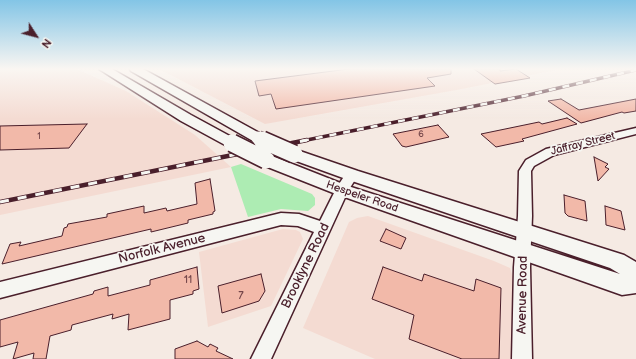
<!DOCTYPE html>
<html>
<head>
<meta charset="utf-8">
<style>
	body { margin:0 }
	#map { position:relative; width:636px; height:359px; overflow:hidden; background:#f5eae3; font-family:"Balsamiq Sans",sans-serif }
	canvas { display:block }
	.north { position:absolute; left:16px; top:16px; width:40px; height:40px; -webkit-text-stroke:3px #f6f6f2; paint-order:stroke; rotate:126deg; font-size:11px; font-weight:700; line-height:16px; text-align:center; color:#4a1f2b }
	.north::after { content:''; display:block; margin:auto; width:14px; height:18px; background:#4a1f2b; clip-path:polygon(50% 0,100% 100%,50% 72%,0 100%) }
</style>
</head>
<body>
<div id="map">
<canvas width="636" height="359"></canvas>
<div class="north">N</div>
</div>
<script>
const ctx = document.querySelector('canvas').getContext('2d');
ctx.lineJoin = 'round';
function fill(path, color) { ctx.fillStyle = color; ctx.fill(path, 'evenodd'); }
const shape = rows => new Path2D(rows.map(r => 'M' + r).join(''));
function trace(path, color, width, dash) { ctx.strokeStyle = color; ctx.lineWidth = width; ctx.lineCap = dash ? 'butt' : 'round'; ctx.setLineDash(dash || []); ctx.stroke(path); }
function label(font, color, halo, rows, align = 'center') {
  ctx.font = font + ' "Balsamiq Sans",sans-serif'; ctx.lineWidth = 3.5; ctx.setLineDash([]); ctx.textBaseline = 'middle'; ctx.strokeStyle = halo; ctx.fillStyle = color; for (const [text, x, y, turn = 0] of rows) {
    ctx.save(); ctx.translate(x, y); ctx.rotate((+turn || 0) * Math.PI / 180); ctx.textAlign = isNaN(turn) ? turn : align; if (halo) ctx.strokeText(text, 0, 0); ctx.fillText(text, 0, 0); ctx.restore();
  }
}
fill(shape([
	[0,69,77,69,126,91,195,135,231,167,0,215],
	[159,69,561,69,462,89,265,124],
	[368,216,494,261,510,268,513,277,512,359,375,359,303,328,349,222,357,218],
	[283,229,296,230,300,232,303,239,271,306,208,327,199,252]
]), '#f4dbd2');
fill(shape([
	[241,164,312,194,315,198,315,205,308,211,281,209,248,217,231,167]
]), '#adecb3');
const building = shape([
	[349,69,451,69,451,74,427,78,435,86,276,109,271,94,259,96,255,81,349,69],
	[474,69,500,69,500,71,516,69,530,78,495,84,474,69],
	[561,99,579,110,636,99,636,111,624,113,622,112,581,123,548,101,561,99],
	[567,118,577,124,522,139,524,141,496,147,481,134,539,122,542,124,567,118],
	[87,124,69,148,0,150,0,126,87,124],
	[438,125,449,137,406,147,402,146,393,134,438,125],
	[594,157,608,164,605,167,609,169,598,181,594,157],
	[210,179,215,211,213,212,213,214,188,220,188,223,151,232,151,229,2,264,10,244,21,242,19,246,62,236,64,228,67,227,68,224,107,217,107,214,144,206,144,213,166,208,167,211,197,204,195,183,210,179],
	[564,195,585,201,587,221,568,216,565,213,564,195],
	[605,206,621,211,625,230,606,225,605,206],
	[386,229,406,238,401,249,380,241,386,229],
	[197,267,199,289,193,291,193,294,170,300,170,319,128,330,129,314,112,319,113,314,72,325,71,330,50,336,46,359,33,359,34,353,13,359,18,342,0,347,0,320,93,294,94,291,108,287,108,296,150,285,150,280,197,267],
	[383,267,422,281,424,274,474,291,476,279,501,288,499,359,462,359,409,339,414,315,372,299,383,267],
	[261,274,265,291,259,301,222,313,218,286,261,274],
	[197,341,208,347,210,344,218,348,216,351,233,359,175,359,175,349,197,341]
]);
fill(building, '#f2b9a9');
trace(building, '#4a1f2b', 1);
const minor = shape([
	[636,128,636,134,554,155,534,166,531,171,532,216,530,267,532,359,512,359,514,267,518,216,519,171,526,160,546,149,636,128],
	[352,171,357,172,358,175,348,191,271,359,251,359,314,232,298,226,281,225,0,298,0,282,281,213,299,214,320,221,337,187,347,172,352,171]
]);
const major = shape([
	[99,69,112,69,191,115,237,140,240,143,237,146,232,148,227,146,181,121,99,69],
	[130,69,143,69,263,135,265,138,263,141,258,143,253,141,131,71,130,69],
	[294,149,358,171,624,255,636,262,636,293,622,295,336,194,260,164,258,160,260,156,266,155,272,156,348,186,620,274,610,268,346,179,288,158,286,154,288,150,294,149]
]);
trace(minor, '#4a1f2b', 3);
trace(major, '#4a1f2b', 3);
fill(minor, '#f6f6f2');
fill(major, '#f6f6f2');
const railFar1 = shape([
	[302,141,524,96,636,70]
]);
const rail = shape([
	[0,202,307,140]
]);
trace(railFar1, '#4a1f2b', 3.5);
trace(rail, '#4a1f2b', 4.5);
trace(railFar1, '#f6f6f2', 2.5, [7]);
trace(rail, '#f6f6f2', 3, [9]);
const majorBridgeFar1 = shape([
	[258,138,264,141]
]);
const majorBridge = shape([
	[262,140,294,154],
	[232,143,266,160]
]);
trace(majorBridgeFar1, '#4a1f2b', 16, []);
trace(majorBridge, '#4a1f2b', 20, []);
trace(majorBridgeFar1, '#f6f6f2', 13);
trace(majorBridge, '#f6f6f2', 17);
const sky = ctx.createLinearGradient(0, 0, 0, 119);
sky.addColorStop(0, '#83c5e6');
sky.addColorStop(0.58, '#faf6f2');
sky.addColorStop(1, '#faf6f200');
ctx.fillStyle = sky;
ctx.fillRect(0, 0, 636, 119);
label('9px', '#74464a', null, [
	["6",421,135],
	["1",39,137]
]);
label('11px', '#4a1f2b', '#f6f6f2', [
	["Jaffray Street",583,144,-14],
	["Hespeler Road",362,197,19]
]);
label('11px', '#74464a', null, [
	["11",188,280],
	["7",241,296]
]);
label('13px', '#4a1f2b', '#f6f6f2', [
	["Norfolk Avenue",162,249,-14],
	["Brooklyne Road",306,266,-64],
	["Avenue Road",523,295,-89]
]);
</script>
</body>
</html>
